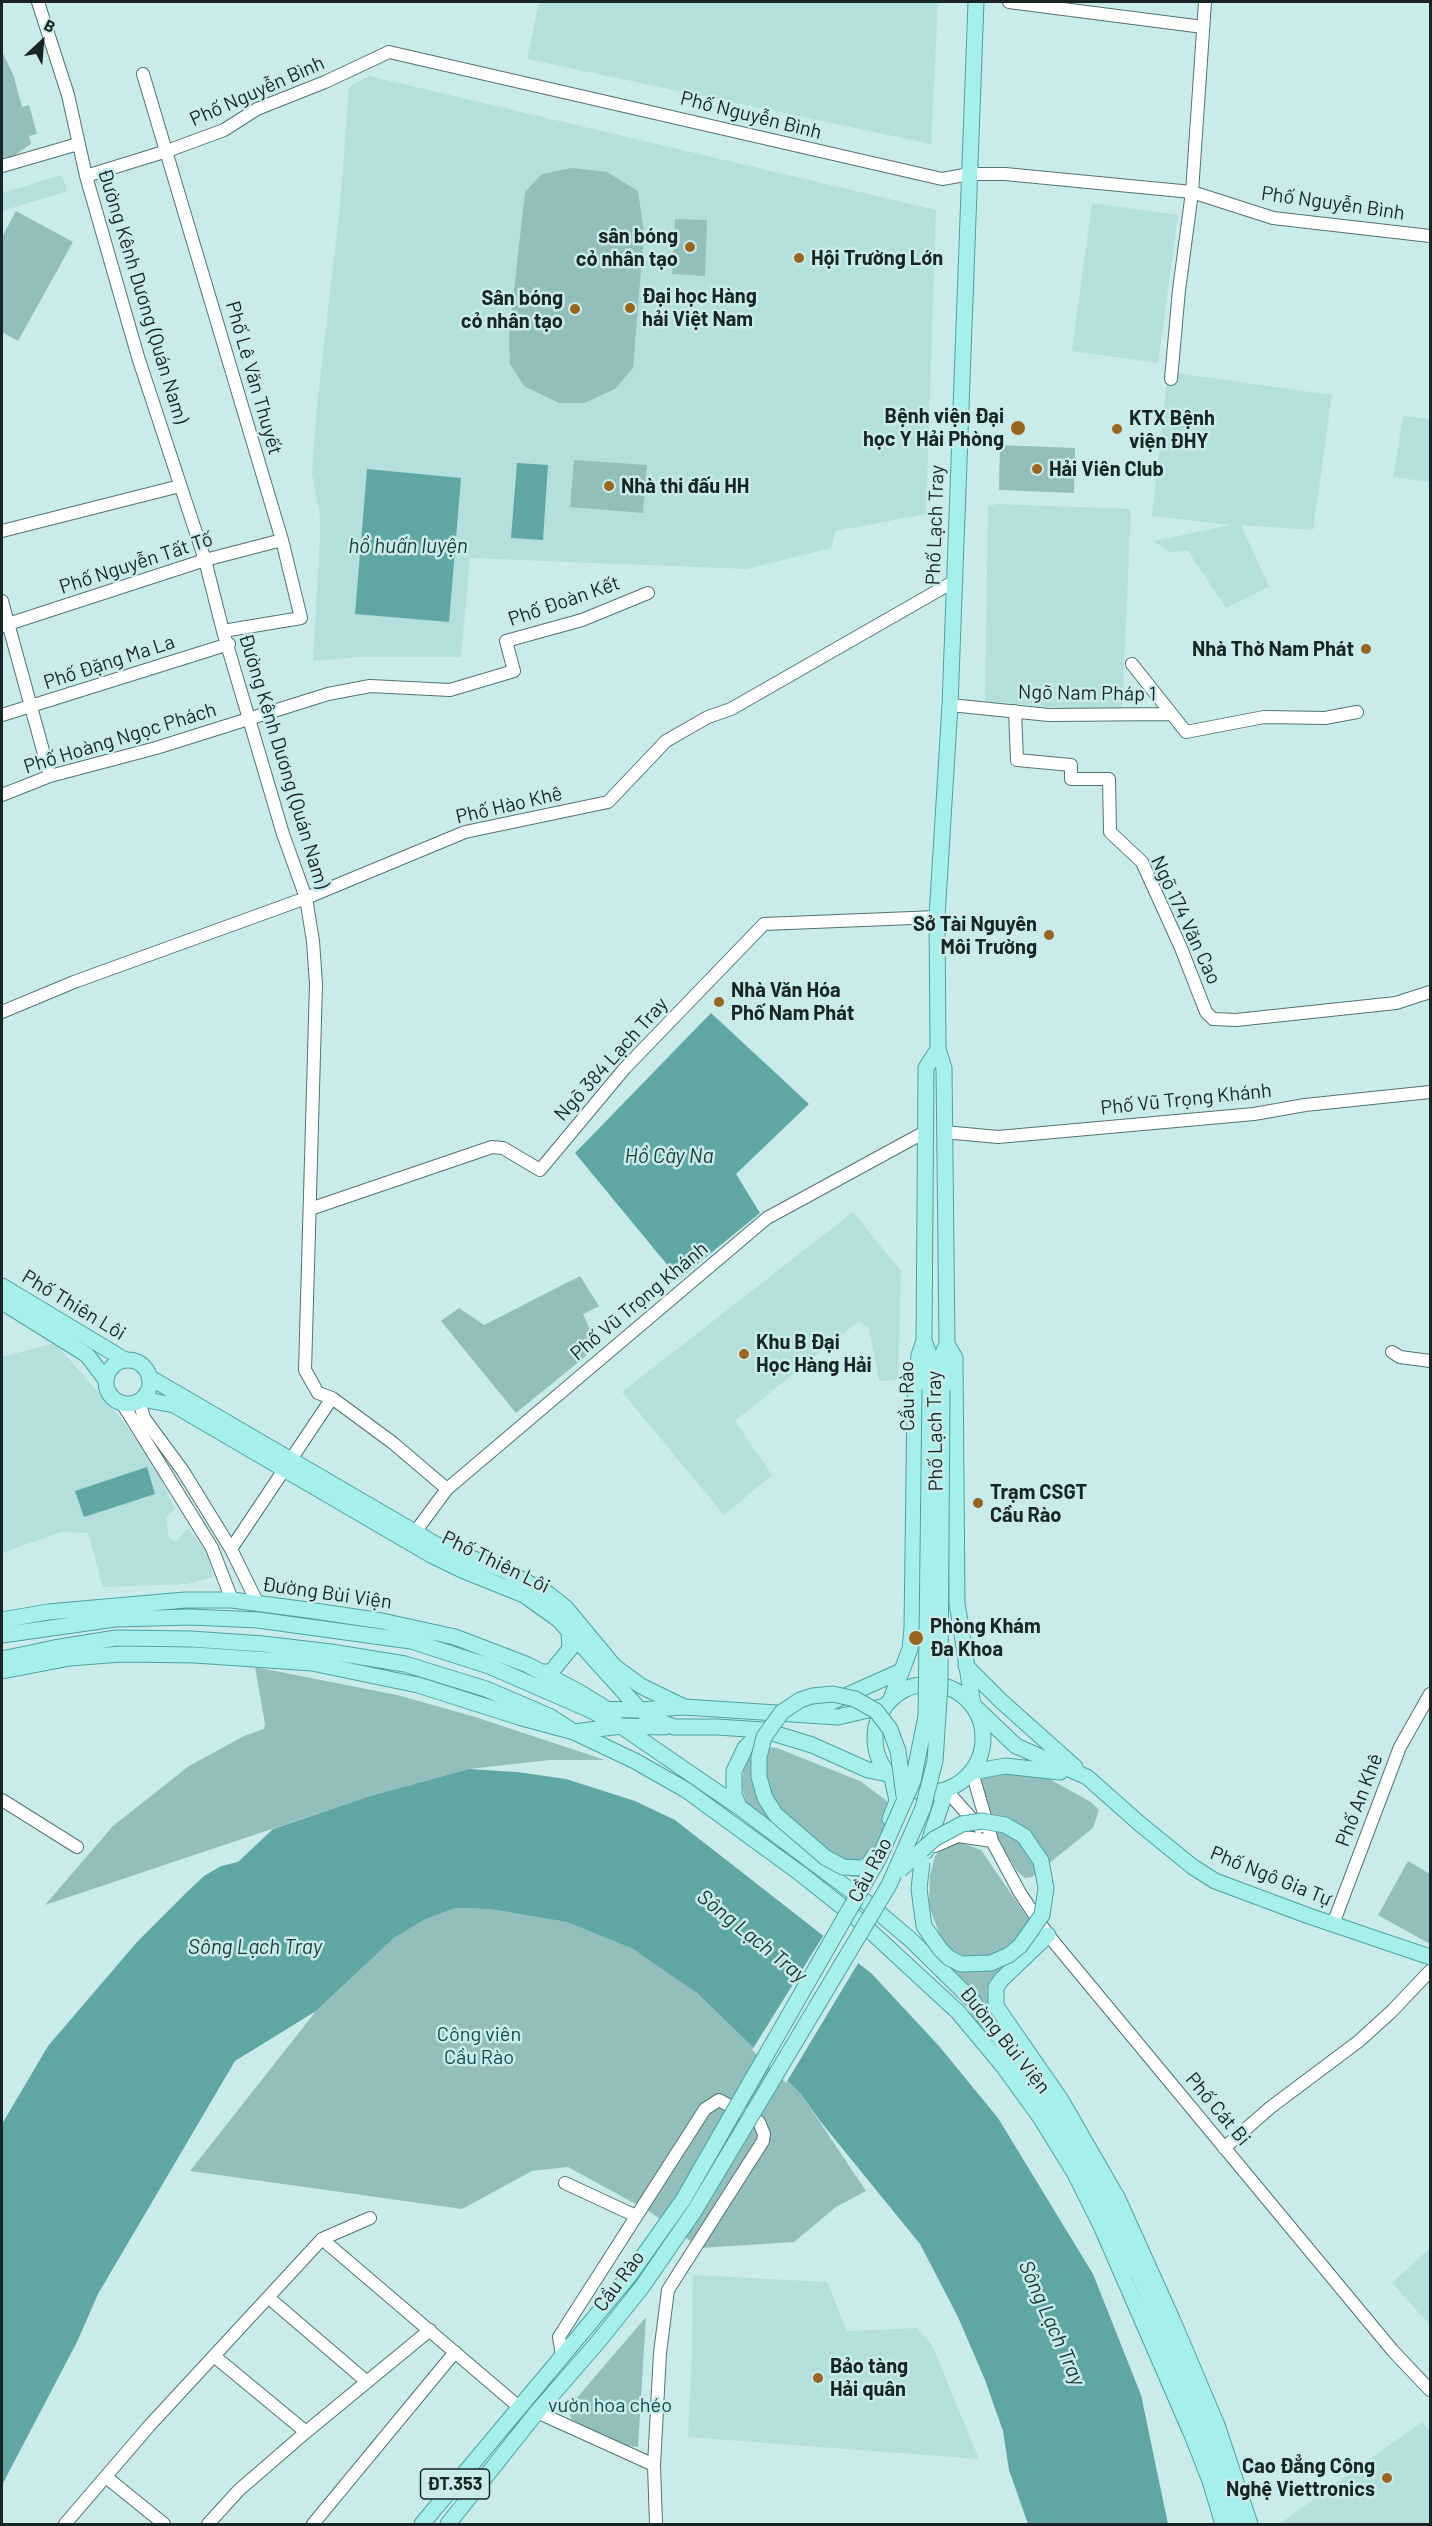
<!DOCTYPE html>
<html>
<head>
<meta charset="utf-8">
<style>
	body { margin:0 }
	#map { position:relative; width:1432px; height:2526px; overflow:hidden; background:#c9ecea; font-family:Barlow,sans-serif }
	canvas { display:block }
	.frame { position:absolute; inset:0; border:3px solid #172524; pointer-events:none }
	.north { position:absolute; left:12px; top:12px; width:60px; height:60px; -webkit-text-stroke:4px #c9ecea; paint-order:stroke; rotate:26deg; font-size:16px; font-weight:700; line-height:24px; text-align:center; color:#172524 }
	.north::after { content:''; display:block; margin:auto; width:21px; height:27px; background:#172524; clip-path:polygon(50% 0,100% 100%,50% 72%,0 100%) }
</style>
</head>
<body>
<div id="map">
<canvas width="1432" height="2526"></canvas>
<div class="frame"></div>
<div class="north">B</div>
</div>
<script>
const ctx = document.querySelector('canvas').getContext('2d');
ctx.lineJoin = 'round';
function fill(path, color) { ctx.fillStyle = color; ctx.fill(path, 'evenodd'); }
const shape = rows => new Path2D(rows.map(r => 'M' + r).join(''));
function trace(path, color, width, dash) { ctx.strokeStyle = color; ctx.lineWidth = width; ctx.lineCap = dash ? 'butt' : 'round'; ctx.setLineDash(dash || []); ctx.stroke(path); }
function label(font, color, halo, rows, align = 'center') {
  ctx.font = font + ' Barlow,sans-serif'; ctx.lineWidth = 5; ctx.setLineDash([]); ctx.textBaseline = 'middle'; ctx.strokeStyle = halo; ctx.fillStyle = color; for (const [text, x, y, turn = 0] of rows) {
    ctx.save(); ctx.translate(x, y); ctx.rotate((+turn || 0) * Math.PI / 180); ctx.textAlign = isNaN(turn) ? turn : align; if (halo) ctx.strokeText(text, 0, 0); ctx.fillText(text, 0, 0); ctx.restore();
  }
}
fill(shape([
	[539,2,938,2,931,144,527,59],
	[369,76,936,210,926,514,836,531,831,548,747,569,470,558,461,657,359,657,313,661,320,538,320,517,312,473,317,406,340,206,349,87],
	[62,175,67,191,2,211,2,193],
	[1092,203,1178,215,1158,363,1072,351],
	[1168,372,1332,395,1313,530,1241,525,1269,587,1226,608,1188,551,1170,552,1154,541,1231,525,1152,516],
	[1403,416,1430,419,1430,482,1393,477],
	[998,504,1131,509,1122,710,1049,707,985,701,988,506],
	[853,1212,901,1271,898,1380,879,1381,869,1328,859,1321,735,1421,772,1475,724,1515,622,1392],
	[55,1343,124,1422,156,1469,175,1509,166,1518,169,1537,175,1542,188,1528,208,1555,213,1577,187,1584,103,1587,88,1533,61,1532,2,1553,2,1357],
	[1430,2248,1430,2325,1392,2283],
	[693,2275,827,2282,847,2331,917,2328,932,2345,979,2459,688,2437,692,2354],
	[1422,2422,1430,2432,1430,2524,1279,2524]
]), '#b3dfdc');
fill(shape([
	[2,51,14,77,22,107,29,105,37,134,29,136,31,144,2,164],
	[572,168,607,172,638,191,644,232,633,368,615,389,584,403,559,403,524,386,510,364,509,335,525,192,542,174],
	[16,211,73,242,18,341,2,332,2,237],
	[675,219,707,220,705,276,672,274],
	[1000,445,1075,448,1074,493,999,490],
	[574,460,647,465,643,513,570,507],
	[580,1276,599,1306,583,1314,593,1337,582,1345,587,1355,516,1413,441,1321,459,1308,484,1325],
	[255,1667,397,1695,472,1716,605,1760,550,1760,469,1769,370,1796,45,1905,113,1826,189,1766,244,1736,264,1729,265,1724],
	[767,1747,777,1748,860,1781,887,1801,894,1816,867,1875,856,1878,833,1871,747,1805,742,1787,744,1765,753,1753],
	[1035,1771,1091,1802,1099,1810,1093,1828,1032,1877,1025,1878,1017,1871,992,1830,981,1784,984,1774],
	[959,1842,981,1850,1036,1930,995,1975,987,1991,992,2010,947,1966,941,1938,929,1906,930,1875,935,1856,943,1847],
	[1408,1861,1430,1874,1430,1944,1378,1915],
	[455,1908,490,1909,568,1922,633,1949,670,1972,697,1993,801,2094,866,2191,836,2207,794,2242,700,2248,650,2212,568,2167,532,2171,462,2209,190,2171,316,2011,394,1938,424,1920],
	[646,2317,638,2447,615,2444,571,2419,569,2407]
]), '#92bfbc');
fill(shape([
	[517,463,548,465,543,540,511,538],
	[367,469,461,478,449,622,355,614],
	[711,1013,809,1104,736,1174,760,1213,679,1279,575,1153],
	[147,1467,155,1494,84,1517,75,1491],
	[469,1769,517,1772,566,1779,635,1801,675,1820,871,1973,939,2046,998,2118,1093,2274,1141,2395,1168,2524,1028,2524,1009,2470,1003,2431,985,2380,958,2317,920,2244,820,2121,801,2094,697,1993,633,1949,567,1922,490,1909,455,1908,424,1920,394,1938,316,2011,235,2061,98,2294,77,2342,2,2485,2,2124,48,2046,137,1942,187,1892,204,1876,221,1866,238,1862,273,1829,370,1796]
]), '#60a7a4');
fill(shape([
	[825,1933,860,1960,786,2083,752,2050]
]), '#c9ecea');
const minor = shape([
	[38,2,68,95,86,176,138,357,205,560,223,631,283,834,306,898,313,941,316,984,305,1370,318,1393,332,1398,393,1443,447,1489],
	[1009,2,1203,27],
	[143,74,282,540,301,618,223,631],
	[2,166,78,144],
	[86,176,167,151,224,130,257,109,325,82,389,52,942,179,970,174,1005,174,1192,192,1273,218,1430,236],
	[1171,379,1179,290,1192,192,1205,2],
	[2,531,180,486],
	[2,601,50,776],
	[2,626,205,560,282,540],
	[1132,664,1186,732,1264,717,1325,718,1357,712],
	[950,705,1049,715,1170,714],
	[1015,711,1017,760,1071,765,1071,779,1109,779,1110,832,1142,862,1181,948,1206,1012,1213,1019,1236,1020,1396,1003,1430,992],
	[2,715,229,644],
	[2,795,50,776,156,748,328,694,370,686,450,690,514,671,506,641,582,620,648,593],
	[2,1012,74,982,306,898,465,832,608,802,666,741,708,717,731,709,953,582],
	[944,1132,998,1137,1254,1114,1305,1105,1430,1092],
	[310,1209,492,1147,503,1148,540,1170,625,1068,764,924,937,917],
	[1392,1352,1400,1357,1430,1361],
	[139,1401,144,1418,183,1471,231,1549,258,1604],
	[122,1403,212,1548,232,1600],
	[410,1539,447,1489,767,1218,925,1132],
	[231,1549,332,1398],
	[972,1772,992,1841,1020,1893,1048,1935,1393,2351,1430,2390],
	[946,1790,979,1827],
	[2,1800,77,1847],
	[935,1846,958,1836,992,1841],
	[1333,1924,1400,1747,1430,1694],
	[1224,2148,1271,2107,1359,2041,1392,2011,1430,1971],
	[565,2183,636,2216],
	[322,2239,519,2407],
	[269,2298,366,2381],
	[562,2355,559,2337,705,2109,719,2100,759,2122,764,2134,763,2141,668,2290,660,2353,654,2465],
	[214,2356,306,2432],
	[537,2412,654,2465,656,2524],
	[106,2477,164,2524],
	[65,2524,150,2425,322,2239,370,2218],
	[208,2524,239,2490,306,2432,430,2330],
	[313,2524,455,2352]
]);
const major = shape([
	[2,1286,125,1360],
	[2,1302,87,1355,106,1380],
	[924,1341,930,1357,930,1389],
	'106 1382a22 22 0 1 1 44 0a22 22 0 1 1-44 0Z',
	[149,1377,437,1545,506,1571,547,1593,566,1608,614,1666,641,1686,684,1707,838,1717,885,1706],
	[942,1390,942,1355,947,1344],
	[142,1399,174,1405,431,1555,462,1570,524,1595,559,1620,640,1710,656,1720,674,1727,717,1727,763,1730,812,1745,868,1770,888,1774],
	[2,1620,48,1612,185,1600,232,1600,308,1610,382,1621,455,1637,528,1665,579,1692,605,1708],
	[2,1635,115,1619,191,1617,258,1620,411,1641,489,1666,588,1709,621,1726,739,1807,866,1902,911,1940,972,2000,1050,2107,1086,2166,1140,2277,1204,2429,1237,2524],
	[2,1659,54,1648,116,1638,191,1639,263,1644,331,1652,405,1664,486,1689,551,1717,574,1732,635,1761,686,1790,801,1874,854,1916,958,2012,1003,2066,1040,2117,1074,2172,1102,2228,1192,2435,1210,2481,1223,2524],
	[966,1666,1001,1701,1075,1767],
	[2,1671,70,1658,121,1654,195,1655,312,1663,418,1685,522,1718,574,1732,621,1726,665,1727],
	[542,1672,551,1672,570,1649,569,1633],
	'875 1738a54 54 0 1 1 108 0a54 54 0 1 1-108 0Z',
	[891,1699,910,1649,912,1628,915,1400,919,1355,924,1341,926,1068,938,1049],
	[973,1705,957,1603,955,1358,947,1344,944,1068,938,1049,937,917,950,705,976,2],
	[973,1705,1016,1746,1087,1777,1140,1824,1193,1867,1215,1881,1309,1916,1430,1957],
	[597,1709,640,1710,684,1707],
	[805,1714,901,1671],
	[972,1772,1005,1766,1060,1772],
	[739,1807,734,1794,734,1771,745,1748,763,1730],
	[890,1819,897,1801,892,1778],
	[926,1851,946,1790],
	[1048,1935,1002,1979,996,1987,996,2006,1061,2100,1118,2199,1173,2321,1217,2425,1250,2524],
	[422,2524,585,2329],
	[448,2524,537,2412,598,2342]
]);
trace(minor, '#537371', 14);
trace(major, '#4da29e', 17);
trace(minor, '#fff', 12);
trace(major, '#a6f0ec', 15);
const majorBridge = shape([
	[875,1855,868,1865,861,1868,843,1867,826,1858,776,1815,765,1798,759,1777,759,1757,764,1737,782,1712,800,1700,812,1696,833,1694,855,1699,876,1711,890,1729,898,1751,904,1796],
	[900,1870,934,1839,962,1824,982,1821,1005,1825,1024,1836,1041,1861,1046,1888,1042,1915,1020,1946,1009,1955,991,1963,961,1964,949,1958,940,1949,924,1926,919,1889,922,1862],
	[585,2329,629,2276,683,2200,879,1858,913,1781,926,1716,930,1389],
	[598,2342,642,2287,695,2210,889,1885,923,1808,935,1761,940,1685,942,1390]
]);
trace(majorBridge, '#4da29e', 17, []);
trace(majorBridge, '#a6f0ec', 15);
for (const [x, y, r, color] of [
	[690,247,6,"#9b641f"],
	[799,258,6,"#9b641f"],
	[630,308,6,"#9b641f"],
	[575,309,6,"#9b641f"],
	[1018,428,8,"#9b641f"],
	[1117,429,6,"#9b641f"],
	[1037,469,6,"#9b641f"],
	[609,486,6,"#9b641f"],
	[1366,649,6,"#9b641f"],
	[1049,935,6,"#9b641f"],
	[719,1002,6,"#9b641f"],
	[744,1354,6,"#9b641f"],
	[978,1503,6,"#9b641f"],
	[916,1638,8,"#9b641f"],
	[818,2378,6,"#9b641f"],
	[1387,2478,6,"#9b641f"]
]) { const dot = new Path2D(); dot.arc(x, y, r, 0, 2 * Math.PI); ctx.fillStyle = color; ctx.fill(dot); trace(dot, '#c9ecea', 2); }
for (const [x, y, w] of [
	[455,2484,69]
]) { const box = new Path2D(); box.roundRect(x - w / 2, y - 15, w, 30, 4.5); ctx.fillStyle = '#c9ecea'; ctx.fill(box); trace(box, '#172524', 1.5); }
label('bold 18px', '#172524', null, [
	["ĐT.353",455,2484]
]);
label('20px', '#172524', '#c9ecea', [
	["Phố Nguyễn Bình",257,91,-24],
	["Phố Nguyễn Bình",751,115,14],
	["Phố Nguyễn Bình",1333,203,8],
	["Đường Kênh Dương (Quán Nam)",143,296,73],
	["Phố Lê Văn Thuyết",254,378,74],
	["Phố Lạch Tray",935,525,-88],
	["Phố Nguyễn Tất Tố",136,563,-18],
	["Phố Đoàn Kết",564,601,-19],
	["Phố Đặng Ma La",109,662,-18],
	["Ngõ Nam Pháp 1",1087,693,1],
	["Phố Hoàng Ngọc Phách",120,738,-17],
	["Đường Kênh Dương (Quán Nam)",284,761,73],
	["Phố Hào Khê",509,805,-13],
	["Ngõ 174 Văn Cao",1186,920,65],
	["Ngõ 384 Lạch Tray",611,1059,-48],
	["Phố Vũ Trọng Khánh",1186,1099,-6],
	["Phố Vũ Trọng Khánh",639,1301,-40],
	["Phố Thiên Lôi",74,1305,31],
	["Cầu Rào",907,1396,-91],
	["Phố Lạch Tray",935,1431,-91],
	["Phố Thiên Lôi",496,1562,26],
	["Đường Bùi Viện",327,1593,8],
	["Phố An Khê",1359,1800,-69],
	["Cầu Rào",870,1870,-62],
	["Phố Ngô Gia Tự",1271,1876,22],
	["Đường Bùi Viện",1005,2040,51],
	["Phố Cát Bi",1218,2109,50],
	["Cầu Rào",619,2281,-53]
]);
label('bold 20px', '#172524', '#c9ecea', [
	["sân bóng",678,236,"right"],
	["cỏ nhân tạo",678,259,"right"],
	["Hội Trường Lớn",811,258],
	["Đại học Hàng",642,296],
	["hải Việt Nam",642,319],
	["Sân bóng",563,298,"right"],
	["cỏ nhân tạo",563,321,"right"],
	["Bệnh viện Đại",1004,416,"right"],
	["học Y Hải Phòng",1004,439,"right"],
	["KTX Bệnh",1129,418],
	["viện ĐHY",1129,441],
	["Hải Viên Club",1049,469],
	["Nhà thi đấu HH",621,486],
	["Nhà Thờ Nam Phát",1354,649,"right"],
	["Sở Tài Nguyên",1037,924,"right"],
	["Môi Trường",1037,947,"right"],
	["Nhà Văn Hóa",731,990],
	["Phố Nam Phát",731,1013],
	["Khu B Đại",756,1342],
	["Học Hàng Hải",756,1365],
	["Trạm CSGT",990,1492],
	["Cầu Rào",990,1515],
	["Phòng Khám",930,1626],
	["Đa Khoa",930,1649],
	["Bảo tàng",830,2366],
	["Hải quân",830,2389],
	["Cao Đẳng Công",1375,2466,"right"],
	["Nghệ Viettronics",1375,2489,"right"]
], 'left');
label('20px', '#0c4e4c', '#c9ecea', [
	["Công viên",479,2034],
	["Cầu Rào",479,2057],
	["vườn hoa chéo",610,2405]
]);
label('italic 21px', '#173a38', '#c9ecea', [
	["hồ huấn luyện",408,546],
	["Hồ Cây Na",669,1156],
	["Sông Lạch Tray",752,1936,39],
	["Sông Lạch Tray",255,1947],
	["Sông Lạch Tray",1052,2323,66]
]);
</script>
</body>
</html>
